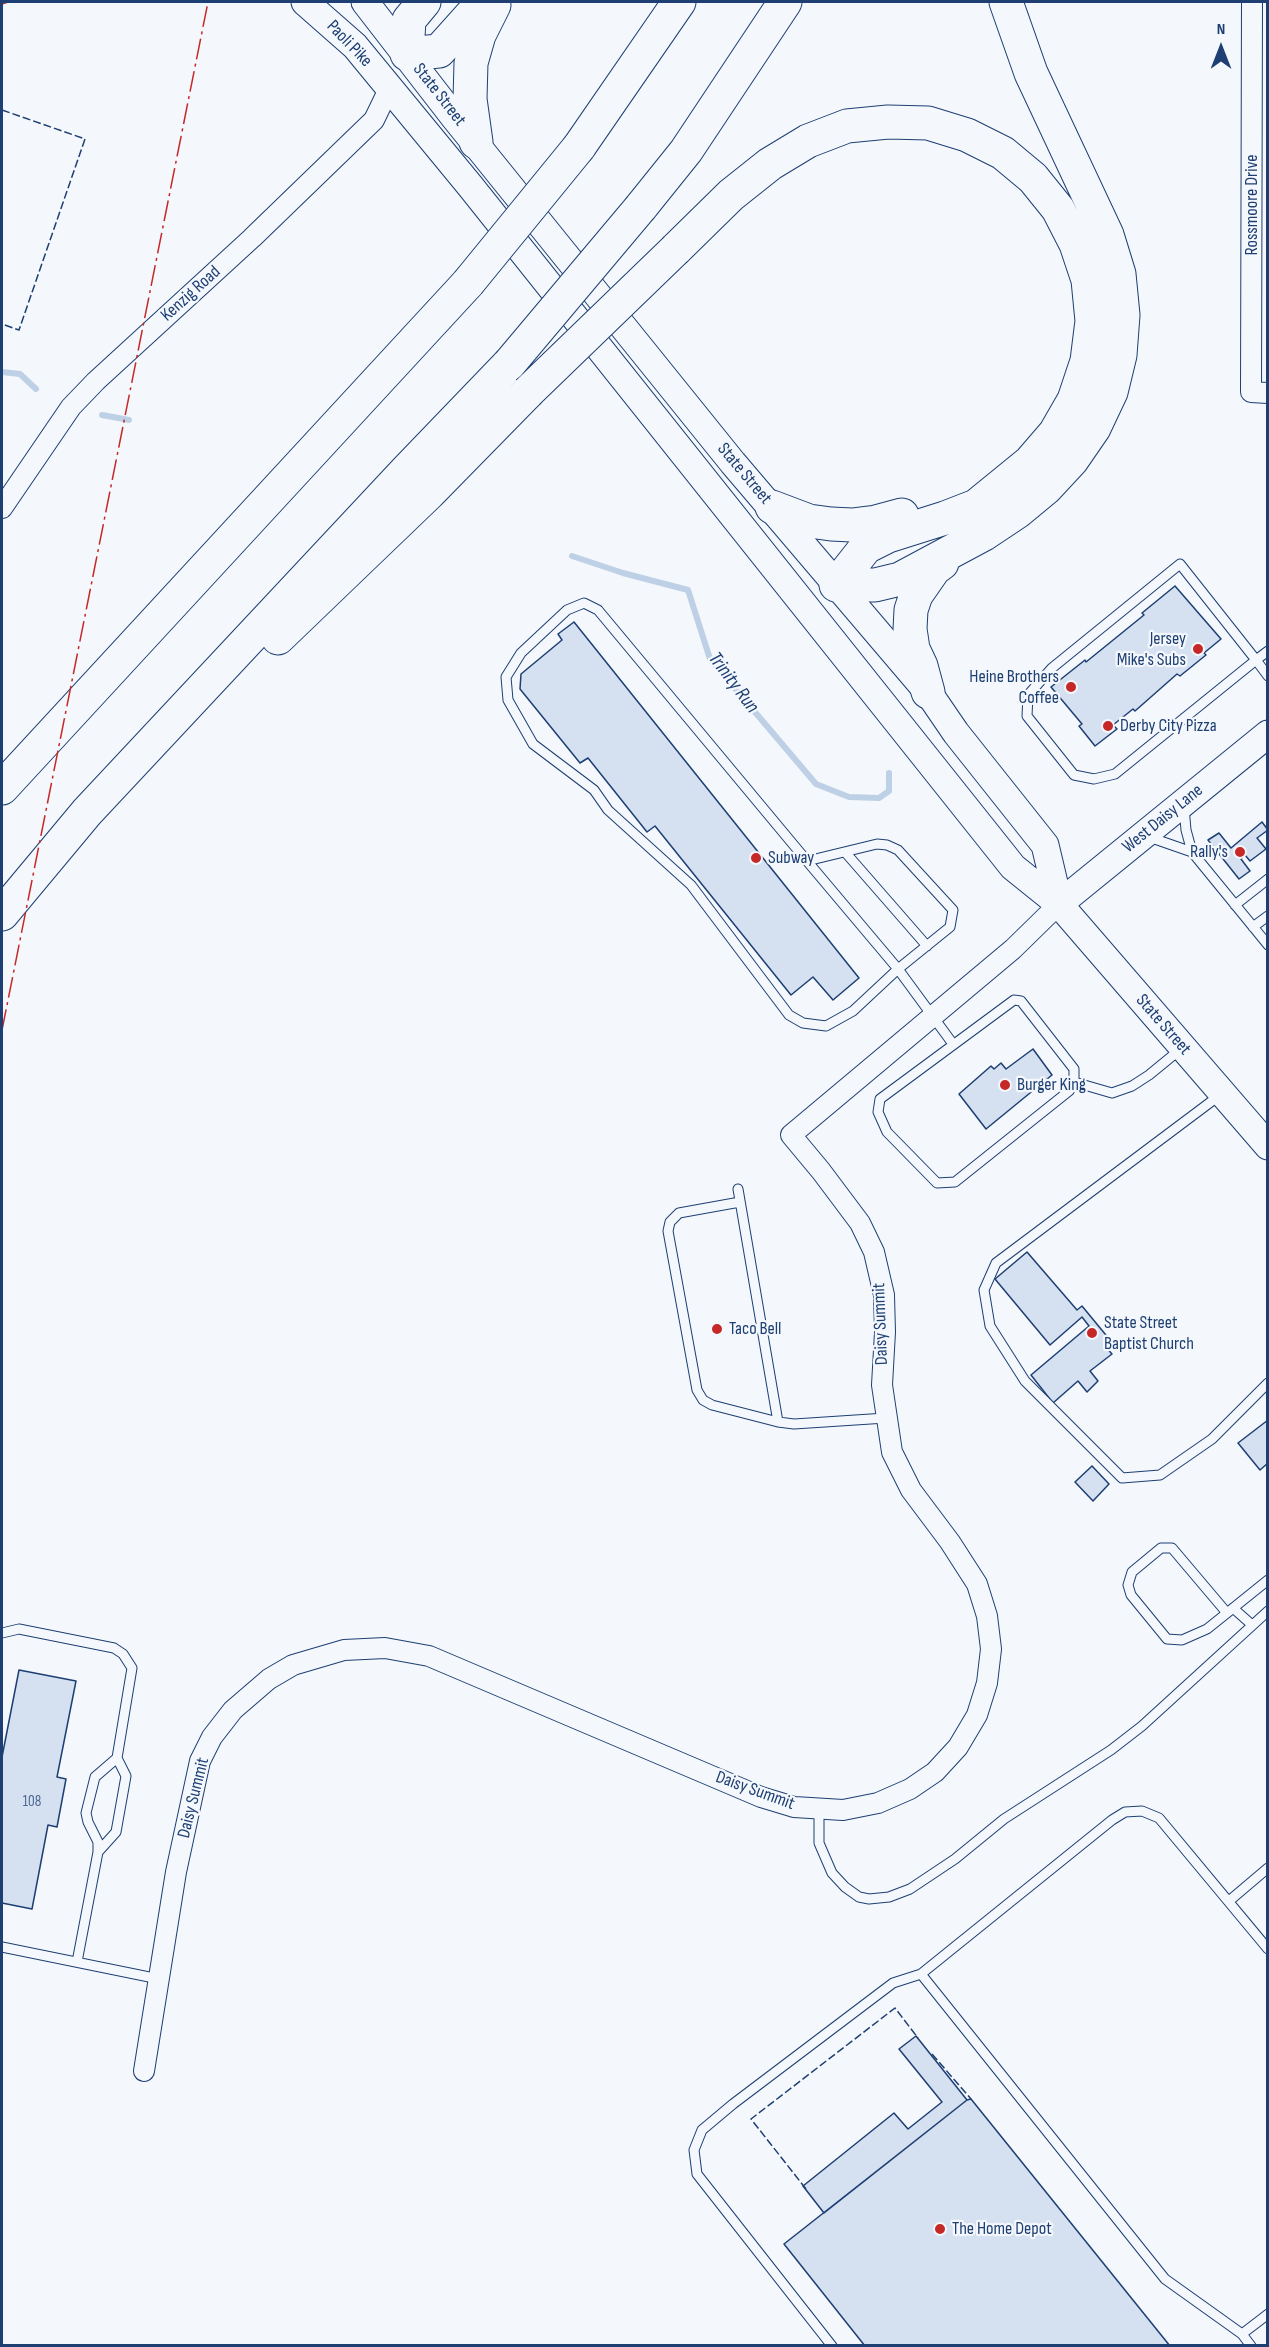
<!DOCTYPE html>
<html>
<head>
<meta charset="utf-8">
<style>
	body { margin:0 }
	#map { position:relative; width:1269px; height:2347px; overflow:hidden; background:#f4f7fb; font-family:"Sofia Sans Condensed",sans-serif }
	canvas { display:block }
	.frame { position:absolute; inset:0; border:3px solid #1d3f73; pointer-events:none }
	.north { position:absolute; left:1191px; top:18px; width:60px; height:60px; -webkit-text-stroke:4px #f4f7fb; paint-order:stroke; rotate:0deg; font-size:16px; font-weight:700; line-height:24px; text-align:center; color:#1d3f73 }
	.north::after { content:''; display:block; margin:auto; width:21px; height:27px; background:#1d3f73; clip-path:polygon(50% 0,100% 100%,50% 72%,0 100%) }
</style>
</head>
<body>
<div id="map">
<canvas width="1269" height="2347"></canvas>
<div class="frame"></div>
<div class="north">N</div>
</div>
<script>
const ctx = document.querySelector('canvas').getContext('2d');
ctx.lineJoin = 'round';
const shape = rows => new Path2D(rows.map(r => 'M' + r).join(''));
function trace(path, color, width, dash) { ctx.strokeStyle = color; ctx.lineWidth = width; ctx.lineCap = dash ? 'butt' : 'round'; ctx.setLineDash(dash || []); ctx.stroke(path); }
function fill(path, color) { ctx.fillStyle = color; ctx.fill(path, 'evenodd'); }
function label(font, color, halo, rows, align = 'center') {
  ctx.font = font + ' "Sofia Sans Condensed",sans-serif'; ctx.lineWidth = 4.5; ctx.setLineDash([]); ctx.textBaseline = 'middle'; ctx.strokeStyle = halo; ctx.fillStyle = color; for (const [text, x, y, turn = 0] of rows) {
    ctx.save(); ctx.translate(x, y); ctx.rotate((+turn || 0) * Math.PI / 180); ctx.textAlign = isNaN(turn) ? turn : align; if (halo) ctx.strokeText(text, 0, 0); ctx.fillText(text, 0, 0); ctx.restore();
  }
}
trace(shape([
	[2,372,20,374,36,389],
	[102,415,129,420],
	[572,556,623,573,688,590,710,659,816,784,849,797,879,798,889,791,889,773]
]), '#bed0e5', 6);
const building = shape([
	[1175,586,1221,639,1204,653,1206,655,1180,676,1177,674,1135,711,1133,709,1113,725,1117,729,1095,746,1079,726,1082,724,1051,687,1085,660,1086,662,1144,615,1142,613,1175,586],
	[574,622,859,978,833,1000,813,977,791,995,655,826,647,832,588,758,580,763,520,689,521,674,562,640,558,634,574,622],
	[1262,822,1268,830,1257,838,1266,849,1250,861,1245,855,1241,859,1250,871,1239,879,1208,840,1219,833,1231,848,1262,822],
	[1033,1049,1052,1075,986,1129,959,1094,991,1066,994,1069,1001,1063,1006,1069,1033,1049],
	[1027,1252,1077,1310,1082,1306,1110,1340,1104,1345,1112,1354,1090,1371,1098,1381,1087,1392,1078,1381,1053,1403,1031,1375,1089,1326,1082,1317,1050,1345,995,1279,1027,1252],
	[1268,1420,1268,1463,1260,1470,1238,1443,1268,1420],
	[1092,1466,1109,1484,1093,1501,1075,1482,1092,1466],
	[19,1670,76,1681,57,1777,66,1779,57,1827,48,1825,32,1909,2,1903,2,1757,19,1670],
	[916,2036,967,2100,824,2213,803,2186,894,2113,908,2129,942,2102,899,2049,916,2036],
	[971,2099,1170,2346,865,2346,784,2244,967,2100,971,2099]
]);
fill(building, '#d5e0f0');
trace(building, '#1d3f73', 1.5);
const lane = shape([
	[1180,564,1256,660,1115,774,1094,779,1074,775,1027,716,1028,695,1052,668,1180,564],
	[1268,651,1256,660,1268,676],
	[1184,807,1186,830,1192,852,1268,945],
	[1149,837,1192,852],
	[845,852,927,946],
	[807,861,877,844,887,845,898,850,953,910,950,927,898,969,853,1011,826,1026,803,1023,789,1015,691,885,608,810,594,790,533,744,508,700,506,677,521,653,567,610,584,603,598,610,807,861,898,969,953,1044],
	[1235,905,1268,879],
	[1253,927,1268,916],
	[1014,1000,1021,1001,1074,1069,1074,1082,1069,1091,955,1182,937,1183,887,1132,878,1112,880,1099,1014,1000],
	[1074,1082,1112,1093,1132,1086,1149,1075,1182,1048],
	[1220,1095,996,1263,984,1290,990,1326,1025,1381,1122,1478,1160,1475,1212,1439,1268,1383],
	[738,1189,778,1422,794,1424,886,1418],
	[740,1202,679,1213,670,1222,668,1231,697,1390,703,1400,712,1405,778,1422],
	[1233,1608,1251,1624],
	[1227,1613,1172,1548,1161,1548,1132,1572,1128,1585,1131,1595,1167,1639,1182,1640,1207,1629,1227,1613,1268,1580],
	[2,1633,19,1629,114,1648,123,1654,132,1668,117,1758,95,1777,86,1813,88,1822,98,1842,98,1852,77,1962],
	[819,1809,819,1843,832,1873,845,1887,859,1897,869,1899,889,1897,910,1889,955,1859,1004,1819,1111,1750,1142,1726,1268,1611],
	[98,1852,116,1832,126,1776,117,1758],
	[1229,1901,1268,1868],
	[2,1947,159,1979],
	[921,1974,1165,2279,1242,2334,1251,2346],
	[1242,2334,1268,2314],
	[832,2346,697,2174,694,2150,702,2130,733,2104,893,1983,921,1974,1112,1820,1125,1812,1142,1811,1159,1818,1268,1949]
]);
const street = shape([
	[1252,2,1251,392,1268,393],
	[2,508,71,407,96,381,252,238,374,120,389,89],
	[144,2071,176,1872,200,1761,212,1737,233,1710,269,1679,293,1665,344,1650,385,1648,429,1656,761,1797,794,1807,843,1810,878,1803,910,1789,935,1772,958,1747,977,1715,987,1683,991,1649,987,1616,977,1584,950,1542,911,1490,892,1452,882,1385,885,1332,884,1295,874,1252,860,1223,821,1171,791,1135,1013,949,1059,904]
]);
const secondary = shape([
	[305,2,355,46,471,187,1013,867,1059,904,1268,1146],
	[365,2,454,117,733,463,928,692,956,733,1045,845,1059,904],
	[1059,904,1268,734]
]);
const highway = shape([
	[424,2,409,20,407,54,439,51,483,2],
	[476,142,470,99,471,63,479,35,494,5],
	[579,147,679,2],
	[641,207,686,151,785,2],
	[676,249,731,195,770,164,808,141,847,126,888,122,928,123,967,135,1003,153,1033,178,1058,209,1076,244,1088,280,1092,321,1087,361,1074,400,1055,433,1030,462,976,506,945,518,888,536,866,547,836,585],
	[772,507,809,521,831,524,852,525,876,522,902,515],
	[836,585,875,585,900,579,984,534,1017,512,1046,488,1072,460,1094,428,1111,392,1120,355,1123,315,1119,274,1107,235,1031,73,1006,2],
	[278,638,429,493,528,392],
	[928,692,921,666,913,649,910,629,911,610,916,595,934,569,942,563],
	[2,788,468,283],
	[2,914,87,812,406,471,509,364]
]);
trace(lane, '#1d3f73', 11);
trace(street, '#1d3f73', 22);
trace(secondary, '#1d3f73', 29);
trace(highway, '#1d3f73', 35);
trace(lane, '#f4f7fb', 9);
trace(street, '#f4f7fb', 20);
trace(secondary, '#f4f7fb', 27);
trace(highway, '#f4f7fb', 33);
const highwayBridge = shape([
	[468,283,579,147],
	[509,364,641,207],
	[528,392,676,249]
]);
trace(highwayBridge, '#1d3f73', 35, []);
trace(highwayBridge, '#f4f7fb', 33);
trace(shape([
	[2,110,85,139,19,330,2,324],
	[932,2054,971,2099],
	[806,2189,751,2119,895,2008,918,2038]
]), '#1d3f73', 1.5, [8, 3]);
trace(shape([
	[2,4,8,2],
	[2,1030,208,2]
]), '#c62828', 1.5, [21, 4.5, 3, 4.5]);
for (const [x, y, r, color] of [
	[1198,649,6,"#c62828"],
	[1071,687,6,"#c62828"],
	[1108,726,6,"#c62828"],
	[1240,852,6,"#c62828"],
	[756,858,6,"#c62828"],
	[1005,1085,6,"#c62828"],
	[717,1329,6,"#c62828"],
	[1092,1333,6,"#c62828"],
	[940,2229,6,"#c62828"]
]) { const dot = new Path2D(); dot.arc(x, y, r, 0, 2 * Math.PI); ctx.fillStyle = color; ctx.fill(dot); trace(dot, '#f4f7fb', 2); }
label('15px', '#4b6792', null, [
	["108",32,1802]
]);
label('18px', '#1d3f73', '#f4f7fb', [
	["Paoli Pike",349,44,46],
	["State Street",439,95,52],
	["Rossmoore Drive",1252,205,-90],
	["Kenzig Road",191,294,-42],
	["State Street",744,474,50],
	["West Daisy Lane",1163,819,-39],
	["State Street",1163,1025,49],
	["Daisy Summit",881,1324,-92],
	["Daisy Summit",755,1791,20],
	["Daisy Summit",194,1798,-76]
]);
label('18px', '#1d3f73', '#f4f7fb', [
	["Jersey",1186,639,"right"],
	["Mike's Subs",1186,660,"right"],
	["Heine Brothers",1059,677,"right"],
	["Coffee",1059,698,"right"],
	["Derby City Pizza",1120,726],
	["Rally's",1228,852,"right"],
	["Subway",768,858],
	["Burger King",1017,1085],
	["State Street",1104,1323],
	["Baptist Church",1104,1344],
	["Taco Bell",729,1329],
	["The Home Depot",952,2229]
], 'left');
label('italic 20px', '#1d3f73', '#f4f7fb', [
	["Trinity Run",733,683,53]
]);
</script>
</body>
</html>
